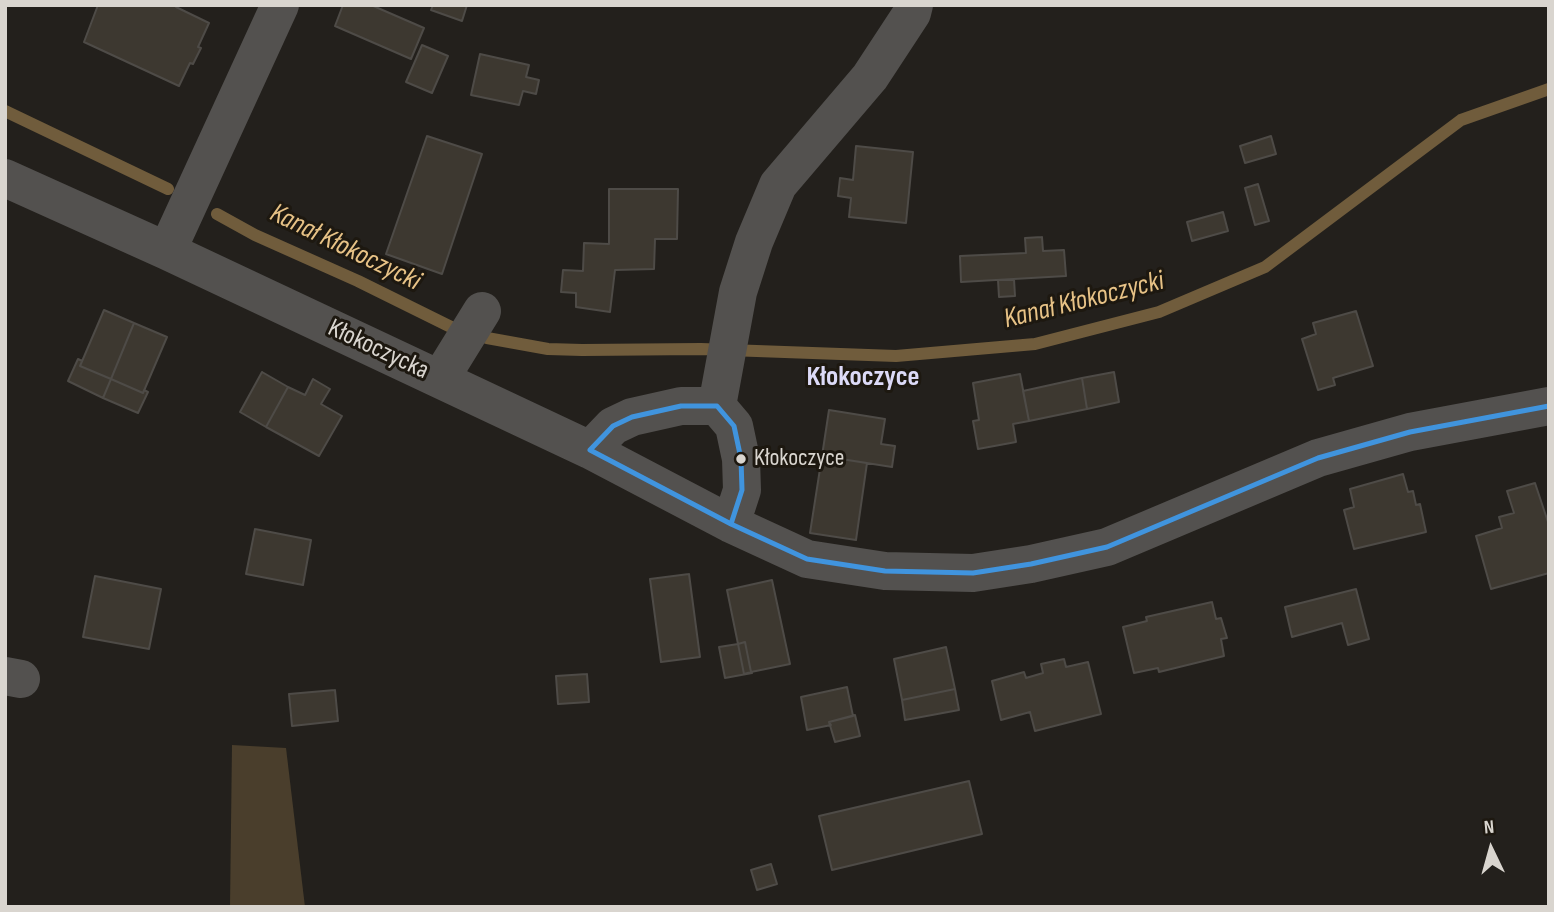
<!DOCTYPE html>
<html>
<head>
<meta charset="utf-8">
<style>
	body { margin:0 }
	#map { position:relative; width:1554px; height:912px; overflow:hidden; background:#23201c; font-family:"Sofia Sans Condensed",sans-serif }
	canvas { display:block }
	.frame { position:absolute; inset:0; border:7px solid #d9d5cf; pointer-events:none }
	.north { position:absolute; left:1456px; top:814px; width:70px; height:70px; -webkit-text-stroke:5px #1d1810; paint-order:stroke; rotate:355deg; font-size:19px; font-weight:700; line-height:28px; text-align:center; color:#d9d5cf }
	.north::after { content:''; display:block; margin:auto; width:24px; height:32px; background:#d9d5cf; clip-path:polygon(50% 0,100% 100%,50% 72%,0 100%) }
</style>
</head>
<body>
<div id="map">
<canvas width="1554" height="912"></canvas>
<div class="frame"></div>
<div class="north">N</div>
</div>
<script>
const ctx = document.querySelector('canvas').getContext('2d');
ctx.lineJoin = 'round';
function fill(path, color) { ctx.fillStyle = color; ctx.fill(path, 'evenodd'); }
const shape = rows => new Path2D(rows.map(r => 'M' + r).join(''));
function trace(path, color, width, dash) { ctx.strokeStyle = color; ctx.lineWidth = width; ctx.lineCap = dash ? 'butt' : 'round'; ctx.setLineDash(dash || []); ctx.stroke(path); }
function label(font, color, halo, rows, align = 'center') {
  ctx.font = font + ' "Sofia Sans Condensed",sans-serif'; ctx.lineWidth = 6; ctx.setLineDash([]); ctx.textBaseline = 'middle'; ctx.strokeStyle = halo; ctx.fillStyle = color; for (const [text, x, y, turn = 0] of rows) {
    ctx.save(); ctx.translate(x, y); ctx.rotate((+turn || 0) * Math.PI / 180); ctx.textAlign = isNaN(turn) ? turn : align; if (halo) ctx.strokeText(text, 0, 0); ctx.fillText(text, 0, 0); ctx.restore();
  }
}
fill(shape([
	[232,745,286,748,305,907,230,907]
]), '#4a3e2c');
trace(shape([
	[5,111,168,189],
	[217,214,255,235,358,281,451,327],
	[487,338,548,349,582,350,701,349,896,356,1035,344,1159,312,1265,267,1461,120,1549,89]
]), '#705c3c', 12);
const building = shape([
	[98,5,177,5,176,7,209,23,198,47,201,48,193,64,190,63,179,86,84,42,98,5],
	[343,5,371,5,424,28,411,59,335,26,343,5],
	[433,5,467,5,462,21,431,10,433,5],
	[422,45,448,56,432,93,406,82,422,45],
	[480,54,529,65,526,77,539,80,536,94,523,91,519,105,471,95,480,54],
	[427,136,482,154,442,274,386,254,427,136],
	[1271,136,1276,154,1245,163,1240,146,1271,136],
	[856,146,913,152,906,223,849,217,851,198,838,196,840,178,853,180,856,146],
	[1258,184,1269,221,1255,225,1245,188,1258,184],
	[609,189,678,189,677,239,655,239,654,269,615,270,610,312,576,307,576,293,561,292,563,270,583,271,584,243,609,244,609,189],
	[1223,212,1228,231,1192,241,1187,222,1223,212],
	[1042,237,1043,251,1064,250,1066,276,961,282,960,256,1026,253,1025,238,1042,237],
	[1014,279,1015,296,999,297,998,280,1014,279],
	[104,310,134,323,111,379,80,366,104,310],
	[1356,311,1373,366,1333,378,1335,385,1318,390,1302,339,1316,334,1313,323,1356,311],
	[134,323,167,337,143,393,111,379,134,323],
	[78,359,82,361,80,366,111,379,103,398,68,381,78,359],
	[262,372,288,387,266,427,240,412,262,372],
	[1114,372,1119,402,1087,409,1082,378,1114,372],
	[1020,374,1029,421,1013,424,1016,442,978,449,973,421,979,420,973,383,1020,374],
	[1082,378,1087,409,1029,421,1023,391,1082,378],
	[111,379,143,393,144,390,148,392,138,413,103,398,111,379],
	[313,379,330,389,321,404,342,416,319,456,266,427,288,387,305,395,313,379],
	[829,410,885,419,881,444,895,446,892,467,822,456,829,410],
	[822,456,867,463,856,540,810,533,822,456],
	[1403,474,1408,492,1413,491,1416,505,1420,504,1426,532,1354,549,1344,510,1354,507,1350,489,1403,474],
	[1535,483,1549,525,1549,573,1491,589,1476,536,1502,528,1499,517,1514,513,1507,491,1535,483],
	[255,529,311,540,303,585,246,574,255,529],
	[689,574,700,657,661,662,650,579,689,574],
	[95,576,161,589,149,649,83,637,95,576],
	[772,580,790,664,751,672,745,642,738,644,727,590,772,580],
	[1356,589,1369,639,1348,645,1342,623,1292,637,1285,607,1356,589],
	[1212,602,1216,619,1221,618,1227,638,1221,639,1224,656,1159,672,1158,668,1134,673,1123,627,1147,621,1146,617,1212,602],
	[745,642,751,672,744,674,738,644,745,642],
	[738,644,744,674,752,673,725,678,719,647,738,644],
	[946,647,955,689,902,700,894,659,946,647],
	[1064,659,1066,667,1088,662,1101,714,1035,731,1030,712,1001,720,992,681,1024,672,1026,678,1043,673,1041,664,1064,659],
	[587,674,589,702,558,704,556,676,587,674],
	[847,687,853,716,829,722,831,725,807,730,801,697,847,687],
	[955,689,959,710,905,720,902,700,955,689],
	[335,690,338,721,292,726,289,694,335,690],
	[855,715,860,736,835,742,829,722,855,715],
	[969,781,982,834,832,870,819,816,969,781],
	[771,864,777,884,757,890,751,870,771,864]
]);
fill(building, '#3d3830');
trace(building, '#4e4b47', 2);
trace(shape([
	[5,178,167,251,590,450,731,524,807,559,885,571,973,573,1031,564,1107,547,1318,458,1410,432,1549,406],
	[167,251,280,5],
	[440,379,482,311],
	[590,450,613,426,632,417,681,406,717,406],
	[731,524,742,490,741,459,734,426,717,406,738,292,754,242,778,185,870,77,912,13,914,5],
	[5,676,21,679]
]), '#53514f', 38);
trace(shape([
	[681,406,717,406,734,426,741,459,742,490,731,524,590,450,613,426,632,417,681,406],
	[731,524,807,559,885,571,973,573,1031,564,1107,547,1318,458,1410,432,1549,406]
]), '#4094de', 5);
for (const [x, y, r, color] of [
	[741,459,6,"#d9d5cf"]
]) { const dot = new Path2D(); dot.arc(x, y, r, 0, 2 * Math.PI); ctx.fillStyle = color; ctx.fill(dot); trace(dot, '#1d1810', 2.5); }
label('24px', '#d9d5cf', '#1d1810', [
	["Kłokoczyce",754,459]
], 'left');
label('26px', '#d9d5cf', '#1d1810', [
	["Kłokoczycka",378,350,25]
]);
label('italic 28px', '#e7c286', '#1d1810', [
	["Kanał Kłokoczycki",345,248,26],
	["Kanał Kłokoczycki",1084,301,-14]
]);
label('bold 28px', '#dcdaf7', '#1d1810', [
	["Kłokoczyce",863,378]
]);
</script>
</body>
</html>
